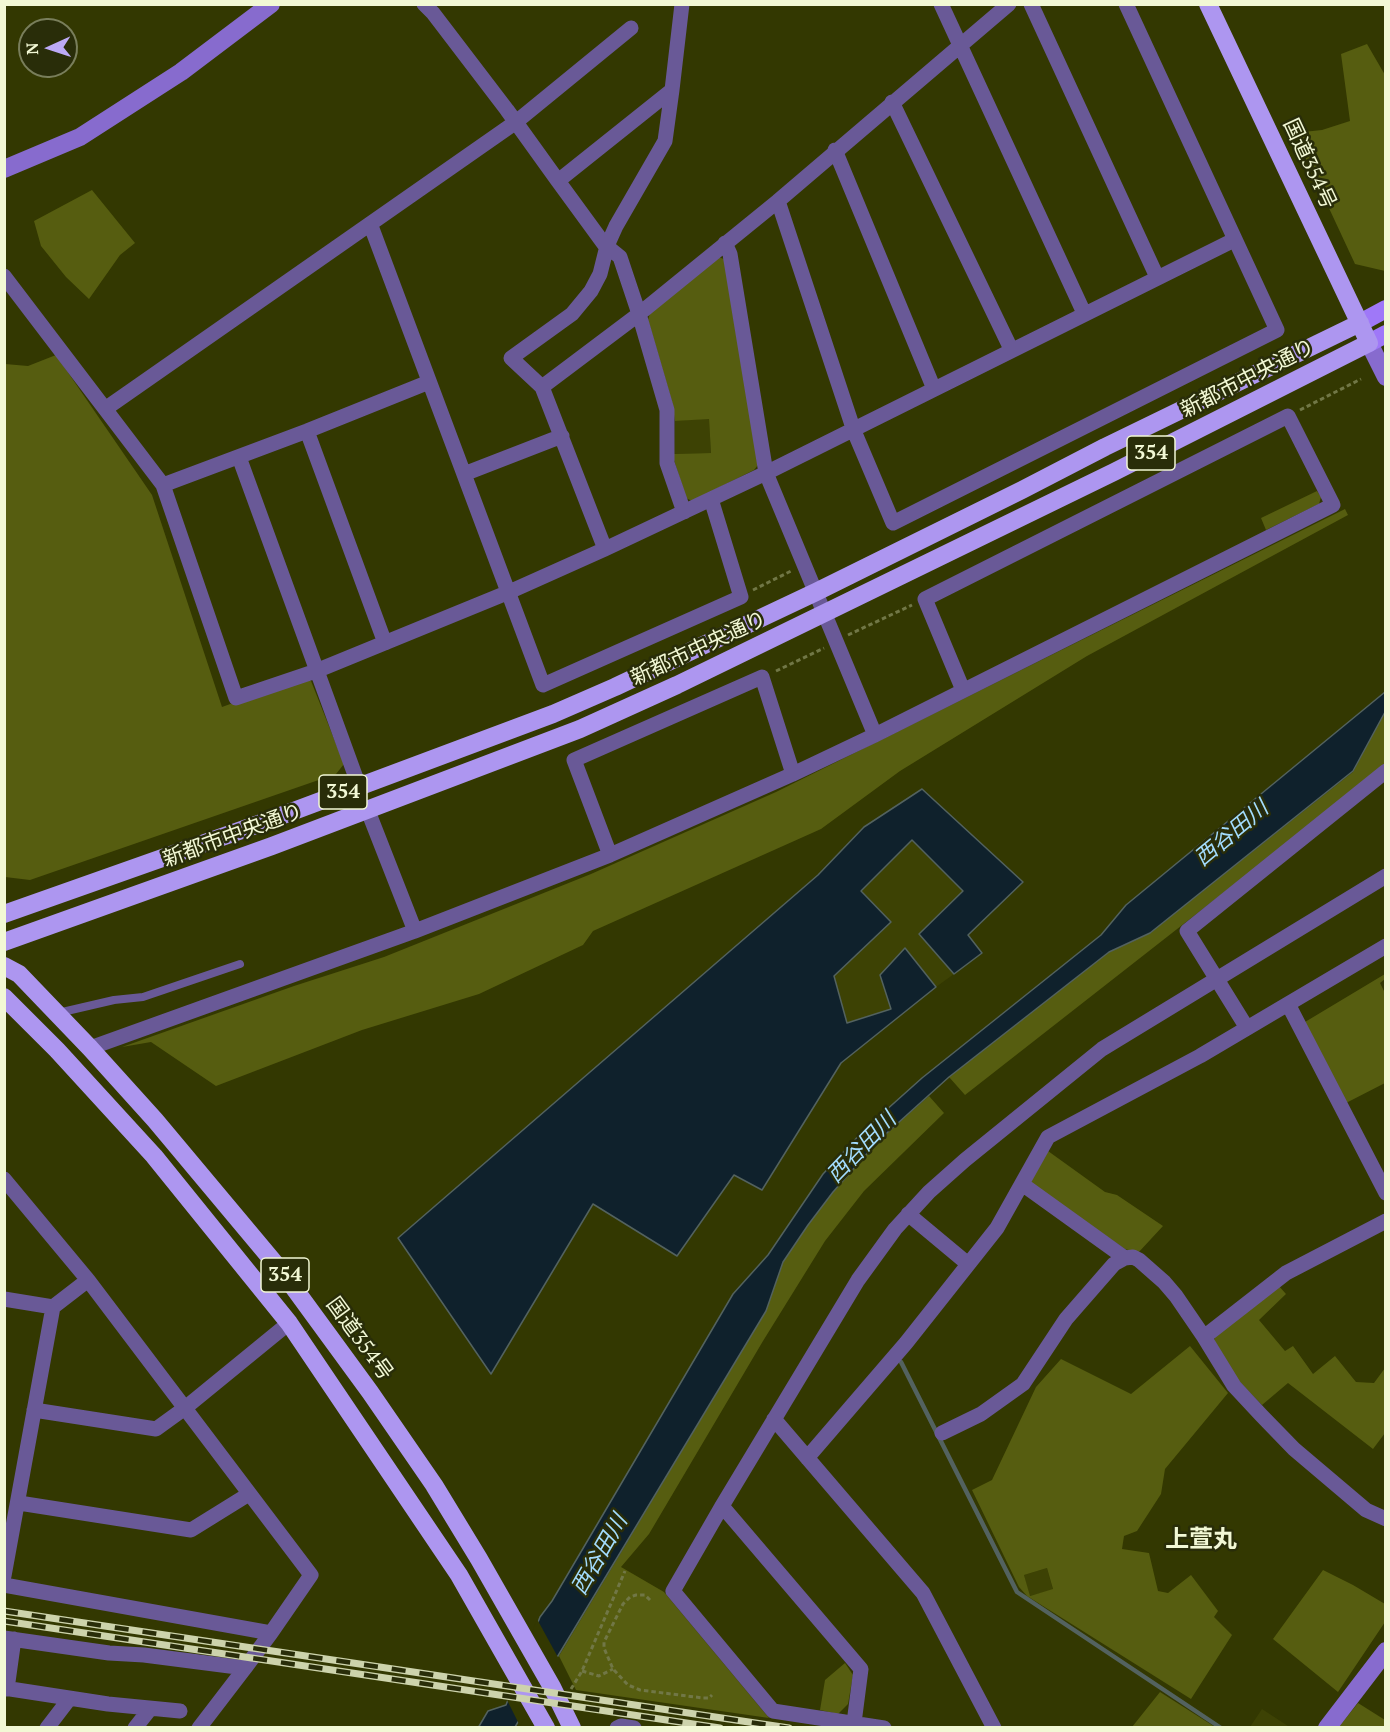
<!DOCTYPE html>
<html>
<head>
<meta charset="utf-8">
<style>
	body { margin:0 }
	#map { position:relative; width:1390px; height:1732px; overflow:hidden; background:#333801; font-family:"PT Serif",serif }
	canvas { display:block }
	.frame { position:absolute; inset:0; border:6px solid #f2f8d5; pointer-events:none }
	.north { position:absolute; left:18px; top:18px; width:60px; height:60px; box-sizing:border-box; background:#292d09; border:2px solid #797e5b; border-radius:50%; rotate:267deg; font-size:16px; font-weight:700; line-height:24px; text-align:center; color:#f2f8d5 }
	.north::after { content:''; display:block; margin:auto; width:21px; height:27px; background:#bcaaf6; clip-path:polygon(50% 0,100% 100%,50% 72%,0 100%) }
</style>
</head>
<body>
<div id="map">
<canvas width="1390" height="1732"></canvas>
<div class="frame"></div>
<div class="north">N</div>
</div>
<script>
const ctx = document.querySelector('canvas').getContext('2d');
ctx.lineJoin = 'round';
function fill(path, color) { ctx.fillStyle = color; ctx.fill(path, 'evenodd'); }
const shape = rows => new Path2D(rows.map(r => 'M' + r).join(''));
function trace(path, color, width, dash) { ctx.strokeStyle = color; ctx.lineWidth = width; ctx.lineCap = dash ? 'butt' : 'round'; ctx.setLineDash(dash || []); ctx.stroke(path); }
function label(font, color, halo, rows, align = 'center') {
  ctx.font = font + ' "PT Serif","Noto Sans JP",serif'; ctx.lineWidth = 5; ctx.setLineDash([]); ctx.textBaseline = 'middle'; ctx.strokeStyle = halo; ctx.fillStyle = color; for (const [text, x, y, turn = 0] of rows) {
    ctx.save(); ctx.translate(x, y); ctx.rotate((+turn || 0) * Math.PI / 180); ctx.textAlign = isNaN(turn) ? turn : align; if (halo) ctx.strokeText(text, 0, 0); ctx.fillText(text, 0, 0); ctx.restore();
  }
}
fill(shape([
	[709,418,711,453,674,454,675,421],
	[912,840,963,891,919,934,954,974,936,987,906,949,891,1009,847,1024,834,976,891,922,861,892],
	[1047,1568,1053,1590,1029,1596,1024,1575],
	[1262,1709,1288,1726,1287,1727,1250,1727]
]), '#3d4204');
fill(shape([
	[1367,44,1385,75,1385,271,1355,264,1294,133,1322,130,1350,121,1341,54],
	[92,190,135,243,120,255,89,299,66,277,41,246,34,221],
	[718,257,724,259,758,465,754,470,692,501,686,498,674,460,674,454,711,453,709,419,675,421,672,402,648,320,650,313],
	[56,355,152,495,222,707,305,677,311,681,344,764,336,774,30,880,5,877,5,364,28,366],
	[1317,491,1321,497,1319,504,1266,530,1261,518],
	[1345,509,1348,515,1087,656,900,771,821,829,593,931,583,945,479,994,362,1030,216,1086,151,1042,122,1047,294,986,384,957,591,874,776,792],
	[1385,712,1385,764,1365,782,965,1095,949,1077,1109,952,1150,933,1353,772],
	[1385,974,1385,979,1380,983,1385,993,1385,1083,1346,1103,1305,1022],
	[929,1096,944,1113,864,1191,825,1241,763,1341,649,1534,621,1567,664,1592,769,1718,576,1690,559,1656,766,1311,783,1262,808,1225,833,1192,878,1141],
	[1048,1151,1105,1192,1117,1195,1163,1226,1138,1253,1125,1249,1032,1185,1031,1181],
	[1278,1285,1286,1294,1259,1320,1285,1351,1293,1346,1313,1374,1335,1356,1356,1382,1374,1383,1385,1368,1385,1433,1373,1449,1288,1383,1262,1405,1237,1379,1214,1340,1217,1333],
	[1190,1346,1228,1393,1165,1469,1161,1494,1137,1531,1124,1536,1122,1549,1149,1553,1158,1591,1168,1593,1191,1575,1218,1611,1214,1617,1232,1635,1191,1699,1027,1596,1019,1587,972,1490,992,1480,1036,1387,1061,1359,1131,1394],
	[1047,1568,1053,1589,1030,1596,1024,1575],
	[1323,1570,1353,1585,1385,1604,1385,1622,1338,1692,1273,1639],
	[845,1663,853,1675,848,1704,838,1714,820,1710,825,1680],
	[1160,1692,1215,1727,1132,1727],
	[1358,1703,1385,1720,1385,1727,1338,1728]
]), '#565d10');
const water = shape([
	[1385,692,1385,712,1353,771,1150,933,1109,952,949,1077,878,1141,833,1192,808,1225,783,1262,766,1311,515,1727,478,1728,488,1711,506,1705,540,1617,552,1601,733,1294,768,1255,823,1174,865,1129,922,1078,1101,935,1126,905,1385,692],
	[922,789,1023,882,968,935,982,953,954,974,919,934,963,891,912,840,861,891,891,922,834,976,847,1023,891,1009,880,975,905,948,936,987,841,1063,762,1190,734,1175,677,1256,593,1204,491,1374,398,1238,818,875,864,827,922,789]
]);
fill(water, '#0f212c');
trace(water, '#53625f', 1.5);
fill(shape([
	[537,1619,560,1661,520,1726,506,1698]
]), '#333801');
trace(shape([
	[901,1362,1017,1592,1221,1728]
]), '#53625f', 4.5);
trace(shape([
	[1300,410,1361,379],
	[753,590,793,570],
	[848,635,912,605],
	[776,671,824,648],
	[650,1600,645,1595,636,1595,630,1597,623,1604,604,1642,604,1648,613,1669,628,1685,640,1690,703,1698,709,1698,712,1695],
	[582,1671,599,1676,613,1669],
	[571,1689,582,1671,625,1571]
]), '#717746', 3, [4.5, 3]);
trace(shape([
	[58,1013,114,1000,143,997,240,964]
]), '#695997', 8);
trace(shape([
	[424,4,433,13,507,110,558,181,672,90,682,4],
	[941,4,1084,313],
	[1009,4,778,201,854,431,893,523,1277,330,1126,4],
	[1031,4,1157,277],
	[892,102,1011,349],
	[835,150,934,389],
	[371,226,543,685,741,597,711,499],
	[4,276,163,485,236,698,316,671,509,592,605,549,766,473,730,254,725,243],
	[542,387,639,314,620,257,604,244,558,181],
	[105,409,516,122,631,28],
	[307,431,385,643],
	[239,457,359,786],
	[464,474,562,436],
	[163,485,307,431,429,382],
	[684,512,667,463,667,410,639,314,778,201],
	[605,549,542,387,511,358,572,314,591,291,600,274,607,246,616,226,665,141,672,90],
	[875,735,766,473,1234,240],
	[368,811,415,931],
	[610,855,574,760,762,677,793,774],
	[1288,1004,1386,1193],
	[1247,1028,1187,931,1386,771],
	[90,1048,415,931,610,855,793,774,875,735,1333,505,1288,416,925,599,963,690],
	[4,1179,88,1280,311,1575,271,1633,4,1585],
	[1022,1184,1125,1258],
	[908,1214,968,1264],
	[1386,1221,1286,1273,1204,1337,1234,1386,1261,1415,1294,1449,1366,1510,1386,1519],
	[4,1299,53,1307,4,1576],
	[53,1307,88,1280],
	[34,1410,156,1429,185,1408,289,1323],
	[774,1419,923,1593,994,1728],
	[942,1433,981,1414,1023,1384,1066,1319,1114,1264,1125,1258,1133,1257,1139,1260,1164,1282,1176,1296,1204,1337],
	[807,1458,906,1343,997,1228,1048,1137,1200,1056,1386,946],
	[19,1503,191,1530,249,1494],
	[722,1506,861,1669,854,1723],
	[4,1638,109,1653,144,1655,245,1668,199,1728],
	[245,1668,271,1633],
	[4,1688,108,1704,180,1711],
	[7,1689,14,1639],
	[47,1728,70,1698],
	[135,1728,150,1709],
	[617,1728,621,1726,634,1728],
	[884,1728,773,1711,673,1591,722,1506,858,1280,895,1229,929,1192,965,1160,1102,1049,1386,876]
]), '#695997', 15);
trace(shape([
	[4,169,80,137,181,72,271,4],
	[1369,343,1386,377],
	[1327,1728,1386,1651]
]), '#876bce', 18);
trace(shape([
	[1360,323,1386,309],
	[1369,343,1386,334]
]), '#9f78f8', 18);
trace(shape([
	[4,914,267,821,553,714,615,687,816,592,1022,490,1105,447,1360,323],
	[4,942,272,846,580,729,677,685,1114,472,1369,343,1208,4],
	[4,966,19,974,90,1048,155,1120,283,1273,370,1392,434,1485,479,1559,552,1687,572,1728],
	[4,997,57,1050,154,1156,289,1323,459,1575,546,1728]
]), '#ad96f0', 18);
const rail = shape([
	[4,1611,789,1728],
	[4,1621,720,1728]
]);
trace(rail, '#cdd3ac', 7);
trace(rail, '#292d09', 4.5, [14]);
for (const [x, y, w] of [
	[1151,453,48],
	[343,792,48],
	[285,1275,48]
]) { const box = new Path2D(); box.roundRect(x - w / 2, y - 17, w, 34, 4.5); ctx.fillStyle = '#292d09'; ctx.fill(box); trace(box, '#f2f8d5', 1.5); }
label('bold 20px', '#f2f8d5', null, [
	["354",1151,453],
	["354",343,792],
	["354",285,1275]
]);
label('21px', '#f2f8d5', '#292d09', [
	["国道354号",1309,164,65],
	["新都市中央通り",1248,379,-27],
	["新都市中央通り",699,649,-25],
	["新都市中央通り",233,836,-20],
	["国道354号",359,1339,54]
]);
label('italic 22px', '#a3dcfe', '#292d09', [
	["西谷田川",1232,834,-40],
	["西谷田川",862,1148,-46],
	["西谷田川",600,1555,-60]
]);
label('bold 24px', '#f2f8d5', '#292d09', [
	["上萱丸",1201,1540]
]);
</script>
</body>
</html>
